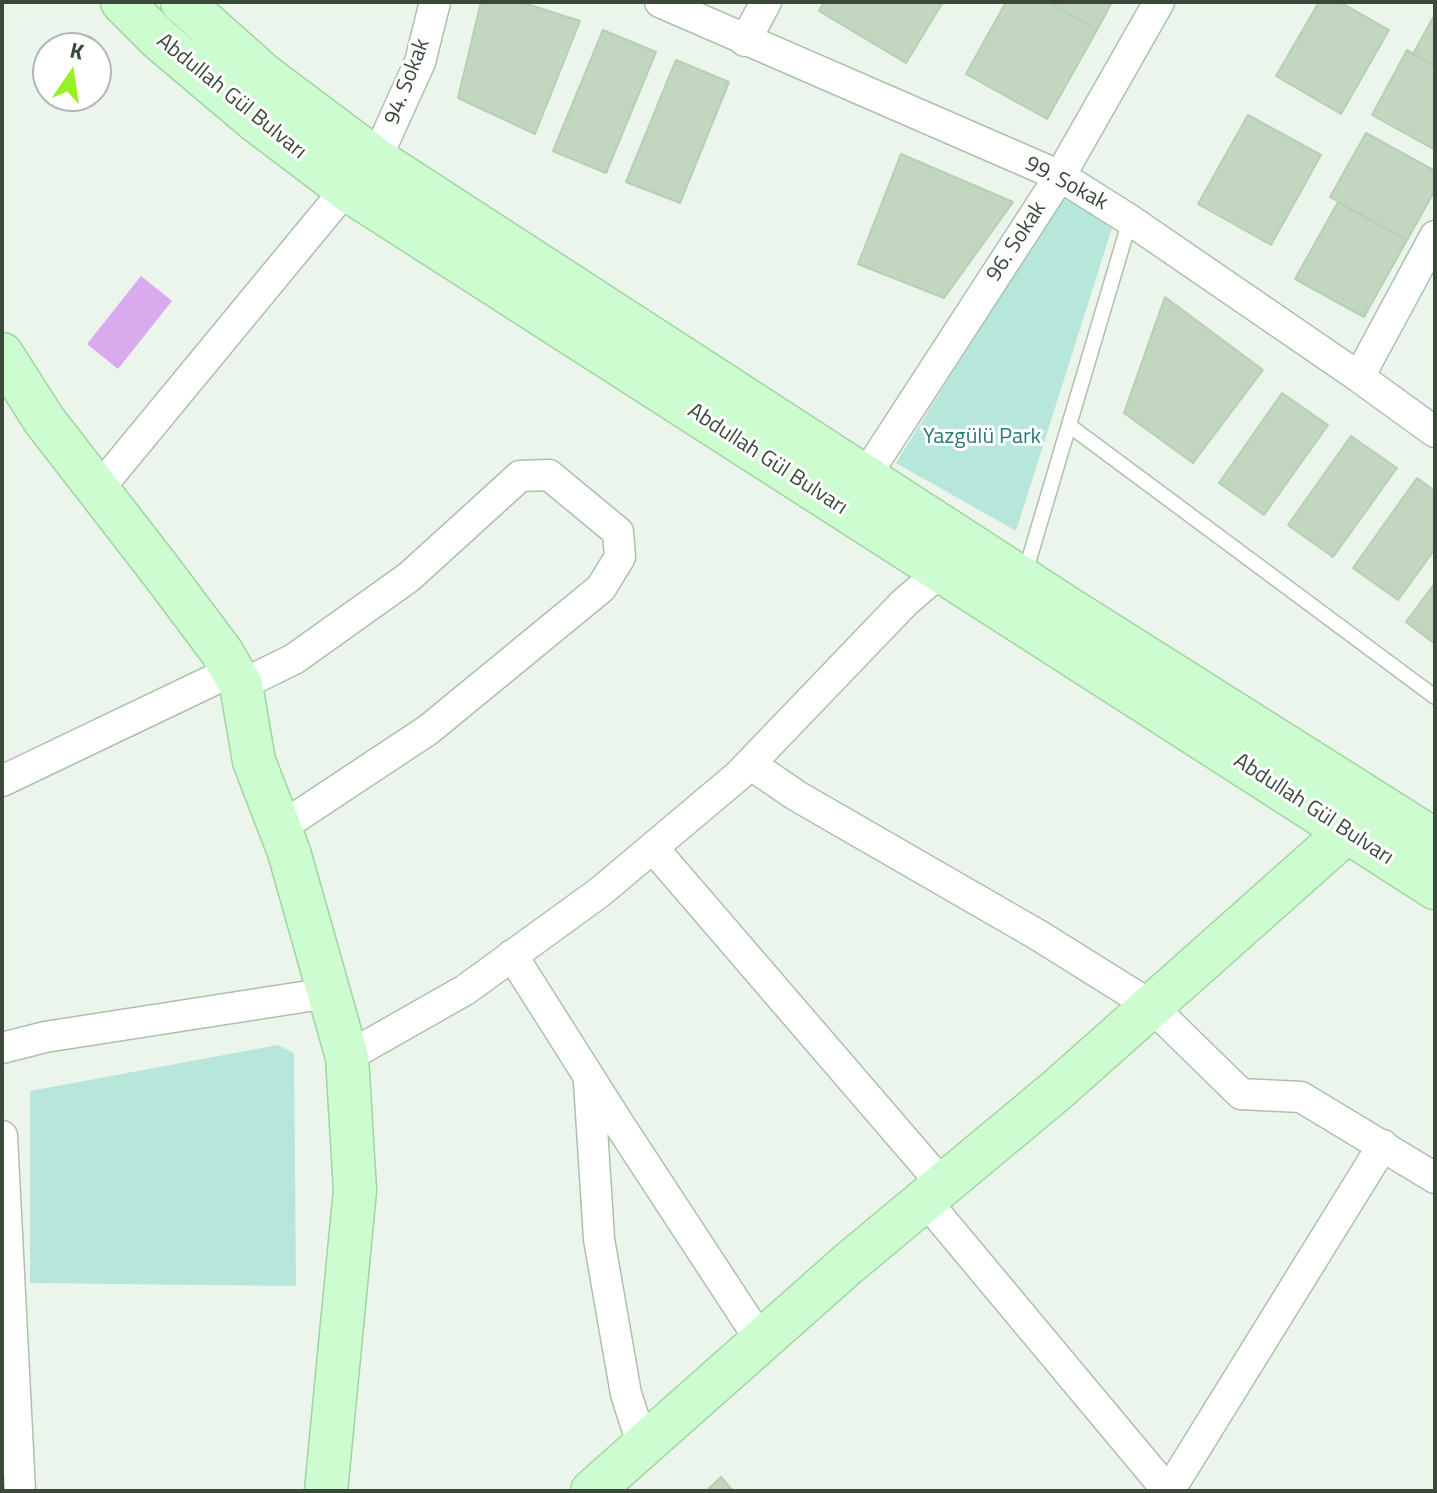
<!DOCTYPE html>
<html>
<head>
<meta charset="utf-8">
<style>
	body { margin:0 }
	#map { position:relative; width:1437px; height:1493px; overflow:hidden; background:#ebf5eb; font-family:"Titillium Web",sans-serif }
	canvas { display:block }
	.frame { position:absolute; inset:0; border:4px solid #3a4939; pointer-events:none }
	.north { position:absolute; left:32px; top:32px; width:80px; height:80px; box-sizing:border-box; background:#fff; border:2px solid #b0b6b0; border-radius:50%; rotate:13deg; font-size:22px; font-weight:700; line-height:32px; text-align:center; color:#3a4939 }
	.north::after { content:''; display:block; margin:auto; width:28px; height:36px; background:#96f125; clip-path:polygon(50% 0,100% 100%,50% 72%,0 100%) }
</style>
</head>
<body>
<div id="map">
<canvas width="1437" height="1493"></canvas>
<div class="frame"></div>
<div class="north">K</div>
</div>
<script>
const ctx = document.querySelector('canvas').getContext('2d');
ctx.lineJoin = 'round';
function fill(path, color) { ctx.fillStyle = color; ctx.fill(path, 'evenodd'); }
const shape = rows => new Path2D(rows.map(r => 'M' + r).join(''));
function trace(path, color, width, dash) { ctx.strokeStyle = color; ctx.lineWidth = width; ctx.lineCap = dash ? 'butt' : 'round'; ctx.setLineDash(dash || []); ctx.stroke(path); }
function label(font, color, halo, rows, align = 'center') {
  ctx.font = font + ' "Titillium Web",sans-serif'; ctx.lineWidth = 6; ctx.setLineDash([]); ctx.textBaseline = 'middle'; ctx.strokeStyle = halo; ctx.fillStyle = color; for (const [text, x, y, turn = 0] of rows) {
    ctx.save(); ctx.translate(x, y); ctx.rotate((+turn || 0) * Math.PI / 180); ctx.textAlign = isNaN(turn) ? turn : align; if (halo) ctx.strokeText(text, 0, 0); ctx.fillText(text, 0, 0); ctx.restore();
  }
}
fill(shape([
	[1062,196,1112,228,1016,531,896,463],
	[278,1045,294,1053,296,1286,30,1283,30,1091]
]), '#b6e7da');
fill(shape([
	[141,276,172,301,118,369,87,344]
]), '#daaaee');
const building = shape([
	[481,2,521,2,580,21,535,134,458,98,481,2],
	[824,2,943,2,906,63,819,11,824,2],
	[1006,2,1048,2,1097,30,1047,119,966,74,1006,2],
	[1048,2,1112,2,1097,30,1048,2],
	[1319,2,1340,2,1389,30,1341,114,1276,76,1319,2],
	[1435,14,1435,66,1413,54,1435,14],
	[603,30,656,52,606,173,553,151,603,30],
	[1407,50,1435,66,1435,150,1372,115,1407,50],
	[676,60,729,82,680,203,626,182,676,60],
	[1248,115,1321,155,1271,245,1198,204,1248,115],
	[1366,133,1435,171,1435,190,1407,240,1330,197,1366,133],
	[901,154,1013,202,944,298,858,264,901,154],
	[1338,202,1407,240,1364,317,1295,279,1338,202],
	[1165,297,1263,370,1193,463,1124,413,1165,297],
	[1282,393,1328,425,1264,515,1219,483,1282,393],
	[1351,436,1397,468,1333,557,1288,525,1351,436],
	[1417,478,1435,491,1435,549,1398,600,1353,568,1417,478],
	[1435,583,1435,644,1406,622,1435,583],
	[721,1477,733,1491,706,1491,721,1477]
]);
fill(building, '#c2d6c0');
trace(building, '#b6d0b4', 2);
const lane = shape([
	[1070,426,1435,697],
	[1025,573,1130,220]
]);
const street = shape([
	[660,2,1060,176,1130,220,1359,377,1435,432],
	[745,41,766,2],
	[376,159,420,62,435,2],
	[1359,377,1435,236],
	[866,475,1060,176,1159,2],
	[97,491,346,189],
	[241,685,294,659,409,577,520,476,549,475,618,532,620,557,601,588,428,730,280,828],
	[750,764,797,796,1038,935,1150,1005,1241,1094,1301,1097,1435,1178],
	[2,781,232,671],
	[653,848,943,1185],
	[512,955,617,1121,761,1341],
	[2,1048,45,1037,328,993],
	[347,1057,465,990,600,892,739,775,904,603,941,571],
	[589,1081,599,1239,626,1394,643,1446],
	[2,1136,20,1491],
	[925,1200,1168,1491],
	[1169,1491,1383,1145]
]);
const secondary = shape([
	[122,2,159,39,256,121,346,189,1435,888],
	[182,2,264,75,376,159,1068,608,1435,840],
	[2,354,44,420,161,571,221,651,241,685,254,761,289,852,347,1057,355,1190,326,1491],
	[592,1491,848,1264,1057,1090,1347,832]
]);
trace(lane, '#aec0ad', 17);
trace(street, '#aec0ad', 33);
trace(secondary, '#9fd5a0', 45);
trace(lane, '#fff', 14);
trace(street, '#fff', 30);
trace(secondary, '#cdfcd0', 42);
label('22px', '#3a4939', '#fff', [
	["94. Sokak",408,82,-69],
	["Abdullah Gül Bulvarı",231,97,39],
	["99. Sokak",1066,184,28],
	["96. Sokak",1017,242,-57],
	["Abdullah Gül Bulvarı",767,460,33],
	["Abdullah Gül Bulvarı",1313,810,33]
]);
label('22px', '#2d7973', '#fff', [
	["Yazgülü Park",982,438]
]);
</script>
</body>
</html>
